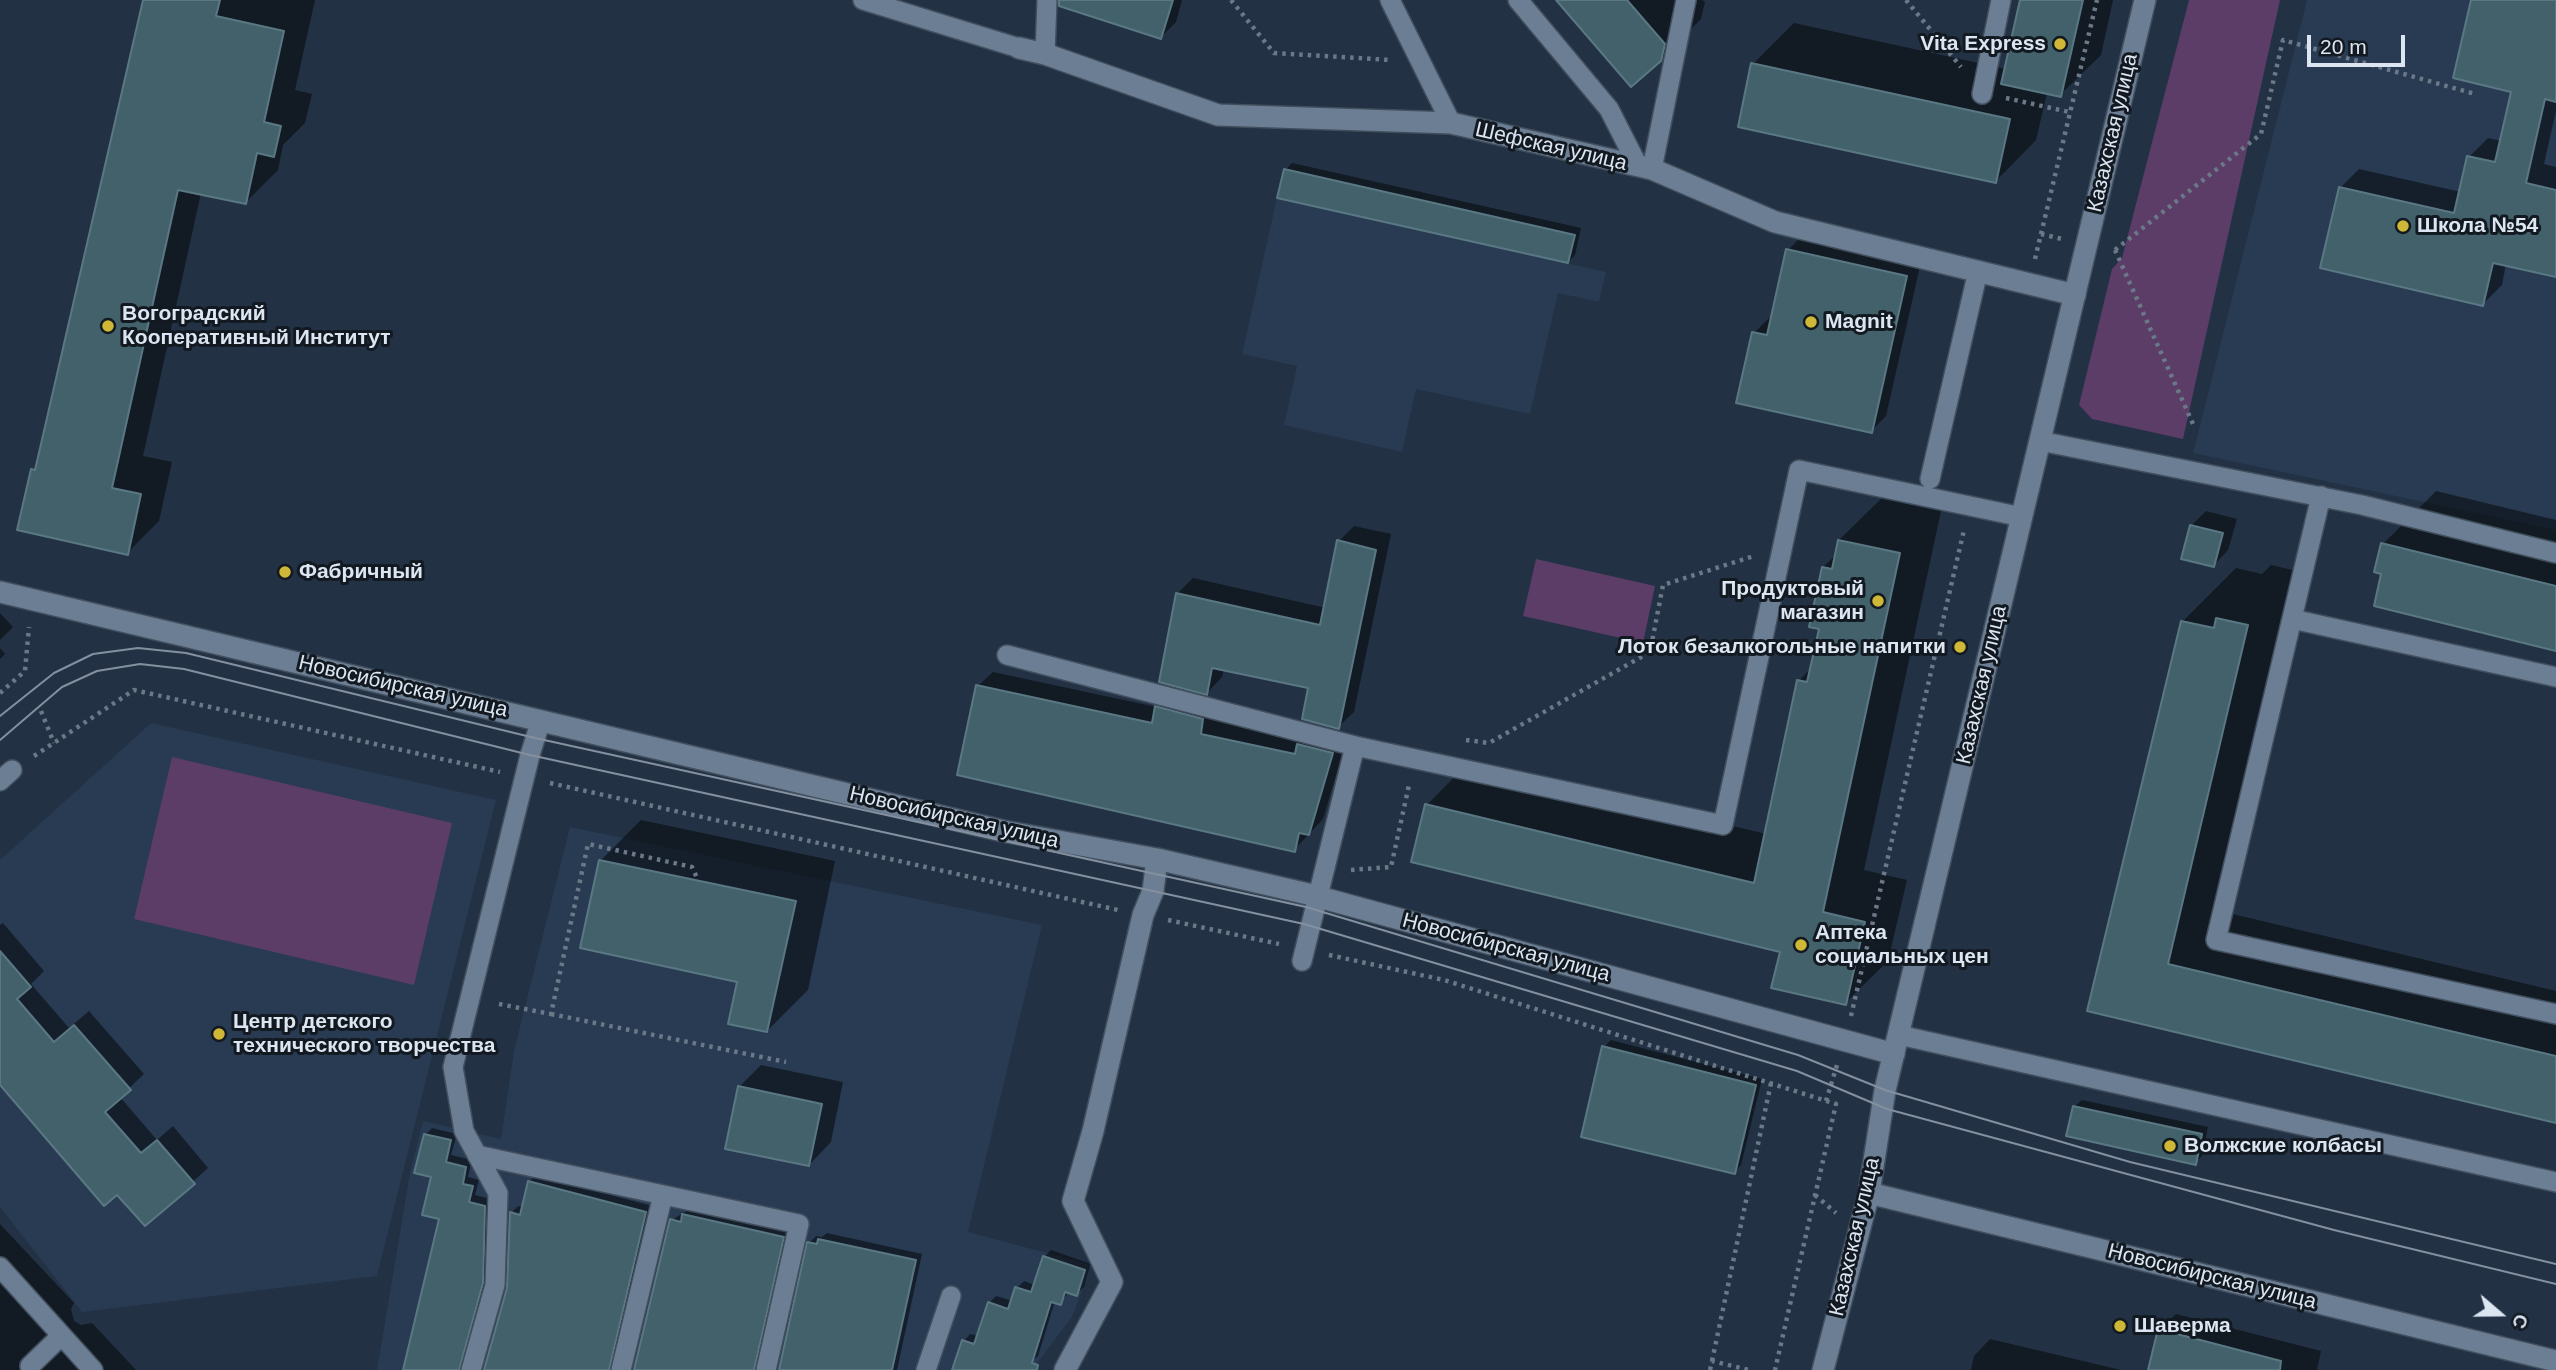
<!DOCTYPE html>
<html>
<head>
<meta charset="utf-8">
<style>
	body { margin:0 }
	#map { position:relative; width:2556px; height:1370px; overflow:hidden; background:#223143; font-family:Arial,sans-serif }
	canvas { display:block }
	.north { position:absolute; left:2465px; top:1279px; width:70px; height:70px; -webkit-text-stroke:5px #121921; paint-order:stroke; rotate:110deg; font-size:19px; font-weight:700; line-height:28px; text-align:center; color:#dce6f2 }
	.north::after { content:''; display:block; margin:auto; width:24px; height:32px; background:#dce6f2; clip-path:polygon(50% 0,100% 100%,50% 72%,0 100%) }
	.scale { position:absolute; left:2307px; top:35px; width:98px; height:32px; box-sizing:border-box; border:4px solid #dce6f2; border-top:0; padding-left:9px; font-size:21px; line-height:24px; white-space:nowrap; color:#dce6f2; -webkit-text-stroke:5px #121921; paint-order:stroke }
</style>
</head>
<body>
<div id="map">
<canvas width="2556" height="1370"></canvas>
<div class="north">С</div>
<div class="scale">20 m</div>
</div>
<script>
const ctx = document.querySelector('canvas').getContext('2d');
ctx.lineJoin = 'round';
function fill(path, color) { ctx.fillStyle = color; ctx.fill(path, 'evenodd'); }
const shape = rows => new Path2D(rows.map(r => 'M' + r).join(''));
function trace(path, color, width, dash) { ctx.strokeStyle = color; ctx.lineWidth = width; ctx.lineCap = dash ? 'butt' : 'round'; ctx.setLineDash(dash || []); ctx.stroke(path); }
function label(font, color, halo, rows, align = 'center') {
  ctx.font = font + ' Arial,sans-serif'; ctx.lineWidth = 6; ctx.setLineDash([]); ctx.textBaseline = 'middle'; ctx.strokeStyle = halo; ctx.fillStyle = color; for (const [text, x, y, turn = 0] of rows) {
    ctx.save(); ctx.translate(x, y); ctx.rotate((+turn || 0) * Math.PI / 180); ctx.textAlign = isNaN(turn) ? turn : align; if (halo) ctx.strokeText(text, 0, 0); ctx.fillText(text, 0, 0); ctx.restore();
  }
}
fill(shape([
	[2307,0,2556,0,2556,530,2193,453],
	[1277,198,1606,272,1599,302,1558,293,1530,414,1416,389,1402,452,1284,425,1297,366,1242,354],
	[151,723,496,800,377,1276,82,1312,0,1207,0,860],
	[570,827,1042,925,968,1232,1092,1265,1072,1317,1032,1370,377,1370,410,1173,423,1121,501,1139,514,1051]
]), '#283b52');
fill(shape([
	[2189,0,2280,0,2183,439,2092,419,2079,405,2112,269,2122,258],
	[1536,559,1655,586,1643,643,1523,616],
	[172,757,452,823,414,985,134,919]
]), '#5b3d67');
fill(shape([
	[145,0,315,0,295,90,312,94,305,123,283,145,278,170,245,203,201,193,143,456,172,462,159,521,127,553,32,470,38,465],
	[1095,0,1182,0,1176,22,1161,37],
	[1558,0,1702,0,1705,2,1701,19,1660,60],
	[2022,0,2113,0,2101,55,2060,95,2047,93,2036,140,1996,181,1753,64,1794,23,2006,69],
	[2473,0,2556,0,2556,111,2544,164,2556,167,2556,276,2506,264,2502,285,2483,304,2340,188,2359,169,2461,192,2469,157,2488,138,2502,141,2513,90],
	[1292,163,1581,228,1575,255,1568,262,1285,170],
	[1803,235,1921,262,1886,416,1871,431,1754,333,1769,318,1773,319,1788,250],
	[2436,491,2556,520,2556,649,2384,573,2383,544],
	[1882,498,1941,511,1864,870,1907,880,1888,961,1845,1003,1782,951,1427,805,1469,762,1766,834,1799,681,1812,667,1821,627,1823,567,1837,554,1839,540],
	[2206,511,2237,519,2228,550,2214,565,2191,526],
	[1354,526,1391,534,1354,712,1338,727,1310,687,1224,669,1222,677,1207,693,1177,594,1193,578,1326,608,1339,541],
	[2271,565,2301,572,2220,911,2556,991,2556,1121,2089,1010,2183,621,2236,568,2262,574],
	[0,613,13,627,0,640],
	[0,648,5,654,0,659],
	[993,672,1156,707,1171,692,1217,704,1214,720,1304,739,1347,738,1323,819,1294,850,978,686],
	[641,820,835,861,808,990,767,1031,739,980,601,860],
	[3,923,44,971,31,984,69,1028,89,1011,144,1074,120,1097,157,1140,173,1126,208,1168,145,1224,118,1192,0,1082,0,925],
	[1611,1040,1762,1079,1741,1165,1734,1172,1604,1047],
	[761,1065,843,1082,831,1142,809,1165,739,1087],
	[2082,1100,2208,1127,2202,1156,2195,1163,2075,1106],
	[432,1128,457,1134,451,1155,472,1160,468,1177,479,1180,475,1195,491,1199,489,1275,468,1370,405,1370,441,1218,425,1135],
	[536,1175,652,1206,618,1370,486,1370,509,1288,511,1213,518,1206,523,1207,529,1182],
	[691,1208,789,1230,763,1370,635,1370,672,1220],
	[0,1224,74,1303,71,1309,74,1321,81,1325,92,1323,136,1370,0,1370],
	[827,1233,922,1254,897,1370,780,1370,809,1243,816,1236,822,1237],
	[1051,1250,1091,1264,1084,1287,1077,1294,1069,1291,1061,1303,1055,1301,1038,1356,1022,1370,954,1370,964,1341,970,1334,978,1336,989,1303,996,1296,1013,1301,1017,1288,1024,1281,1035,1285,1044,1257],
	[2176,1314,2321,1351,2317,1370,2150,1370,2160,1330],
	[1990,1339,2121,1370,1971,1370,1974,1356]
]), '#0007');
const building = shape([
	[143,0,220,0,216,16,284,31,264,122,281,126,274,157,257,153,246,204,178,190,112,488,141,494,128,555,17,530,31,469,35,470,143,0],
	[1059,0,1173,0,1161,39,1059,6,1059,0],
	[1556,0,1627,0,1665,44,1661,61,1631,87,1556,0],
	[2020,0,2083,0,2061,97,2001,84,2020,0],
	[2471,0,2556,0,2556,102,2545,99,2526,183,2556,190,2556,277,2493,263,2483,306,2320,268,2339,187,2454,213,2467,156,2495,162,2511,92,2453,78,2471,0],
	[1751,63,2010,119,1996,183,1738,127,1751,63],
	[1284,169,1575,235,1568,263,1277,198,1284,169],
	[1786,249,1907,276,1872,433,1736,403,1752,332,1767,335,1786,249],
	[2190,525,2223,533,2214,567,2181,559,2190,525],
	[1337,540,1376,550,1339,729,1302,719,1308,688,1212,668,1207,695,1159,682,1176,593,1320,625,1337,540],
	[1838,540,1900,553,1823,912,1865,922,1846,1005,1771,988,1780,952,1411,862,1425,804,1754,883,1797,680,1807,682,1819,629,1809,627,1822,567,1832,569,1838,540],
	[2381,543,2556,586,2556,651,2374,606,2381,574,2374,572,2381,543],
	[2216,618,2248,625,2168,964,2556,1056,2556,1123,2087,1011,2181,621,2214,628,2216,618],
	[976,685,1152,723,1155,706,1203,719,1201,734,1295,754,1297,744,1333,753,1309,835,1299,833,1295,852,957,775,976,685],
	[599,860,796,901,767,1032,728,1024,737,982,580,948,599,860],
	[0,951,31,987,17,999,54,1042,74,1025,131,1090,105,1112,141,1153,157,1140,195,1184,145,1226,117,1195,104,1206,0,1085,0,951],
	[1602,1046,1756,1085,1735,1174,1581,1137,1602,1046],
	[738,1086,822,1104,809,1166,725,1149,738,1086],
	[2073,1106,2202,1134,2196,1165,2066,1136,2073,1106],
	[424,1134,451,1140,446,1162,466,1167,463,1184,473,1186,469,1202,485,1206,483,1283,459,1370,403,1370,439,1219,422,1215,431,1177,414,1173,424,1134],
	[528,1181,646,1212,609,1370,484,1370,507,1288,510,1212,520,1215,528,1181],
	[682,1214,784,1237,754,1370,634,1370,670,1219,681,1222,682,1214],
	[818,1239,916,1260,892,1370,779,1370,807,1242,817,1244,818,1239],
	[1043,1256,1085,1270,1077,1296,1065,1292,1061,1305,1051,1302,1032,1363,1038,1365,1037,1370,952,1370,962,1340,974,1344,988,1302,1008,1309,1015,1287,1031,1292,1043,1256],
	[2158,1329,2281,1361,2280,1370,2148,1370,2158,1329]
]);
fill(building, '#43616b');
trace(building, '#5a7883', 2);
const lane = shape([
	[863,0,1019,48],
	[1390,0,1451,123],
	[1518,0,1609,109,1638,166],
	[1045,54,1047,0],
	[1982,94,2001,0],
	[1652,169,1686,0],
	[2040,441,2362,505,2556,553],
	[1930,479,1978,271],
	[2321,496,2216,940,2556,1014],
	[2292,619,2556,677],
	[1007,655,1355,746],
	[0,781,12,770],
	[1302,961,1355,746,1723,825,1799,470,2022,517],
	[1899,1035,2556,1182],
	[477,1155,799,1224,766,1370],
	[0,1267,93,1370],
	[30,1366,61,1336],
	[471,1370,495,1285,498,1193,464,1131,453,1067,530,755,541,720],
	[621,1370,663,1195],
	[926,1370,951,1296]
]);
const street = shape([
	[1019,48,1045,54,1218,115,1451,123,1652,169,1775,222,2075,295],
	[0,592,1003,831,1157,859,1308,894,1894,1054],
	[1065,1370,1112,1282,1073,1201,1093,1131,1143,915,1153,891,1157,859]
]);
const secondary = shape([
	[1869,1193,2556,1361],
	[1823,1370,1869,1193,1885,1090,2145,0]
]);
trace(lane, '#414e5d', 22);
trace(street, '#414e5d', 24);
trace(secondary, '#414e5d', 24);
trace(shape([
	[1231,0,1274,53,1390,60],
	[1906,0,1961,67],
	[2006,98,2069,112],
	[2041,234,2062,239],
	[2115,250,2261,134,2283,40,2475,94],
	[2115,250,2193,424],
	[2035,259,2097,0],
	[0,693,25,671,29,627],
	[41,711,54,743],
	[1466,740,1489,743,1650,652,1663,585,1754,556],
	[34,756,134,690,500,772],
	[550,783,1118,910],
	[1351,870,1391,867,1409,785],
	[1168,920,1279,944],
	[1329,955,1444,980,1836,1104,1775,1370],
	[499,1004,551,1014,588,844,692,867,698,880],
	[551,1014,786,1062],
	[1851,1016,1964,530],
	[1826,1101,1837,1065],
	[1815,1195,1836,1213],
	[1712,1361,1771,1083],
	[1710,1370,1712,1361,1749,1370]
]), '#6b7888', 4.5, [3.5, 5]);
trace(lane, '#6c7e93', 19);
trace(street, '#6c7e93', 21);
trace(secondary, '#6c7e93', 21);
trace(shape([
	[0,716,54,673,93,654,138,648,186,653,535,738,1306,907,1798,1055,1885,1090,2130,1162,2556,1264],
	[0,740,62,687,97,671,140,664,184,669,530,755,1304,924,1797,1071,1887,1109,2334,1230,2556,1284]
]), '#84909f', 2);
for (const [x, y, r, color] of [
	[2060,44,7,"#cfb837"],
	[2403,226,7,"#cfb837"],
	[1811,322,7,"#cfb837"],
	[108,326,7,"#cfb837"],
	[285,572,7,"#cfb837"],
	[1878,601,7,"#cfb837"],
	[1960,647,7,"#cfb837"],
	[1801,945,7,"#cfb837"],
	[219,1034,7,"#cfb837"],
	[2170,1146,7,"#cfb837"],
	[2120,1326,7,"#cfb837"]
]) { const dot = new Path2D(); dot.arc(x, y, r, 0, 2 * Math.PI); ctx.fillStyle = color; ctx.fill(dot); trace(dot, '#121921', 2.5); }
label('bold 21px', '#dce6f2', '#121921', [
	["Vita Express",2046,44,"right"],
	["Школа №54",2417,226],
	["Вогоградский",122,314],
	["Кооперативный Институт",122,338],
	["Magnit",1825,322],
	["Фабричный",299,572],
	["Продуктовый",1864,589,"right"],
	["магазин",1864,613,"right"],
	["Лоток безалкогольные напитки",1946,647,"right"],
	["Аптека",1815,933],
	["социальных цен",1815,957],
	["Центр детского",233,1022],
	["технического творчества",233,1046],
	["Волжские колбасы",2184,1146],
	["Шаверма",2134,1326]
], 'left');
label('21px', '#dce6f2', '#121921', [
	["Казахская улица",2113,133,-77],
	["Шефская улица",1551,147,13],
	["Казахская улица",1982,685,-77],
	["Новосибирская улица",403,687,13],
	["Новосибирская улица",954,818,13],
	["Новосибирская улица",1506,948,15],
	["Казахская улица",1855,1237,-77],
	["Новосибирская улица",2212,1277,14]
]);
</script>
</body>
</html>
